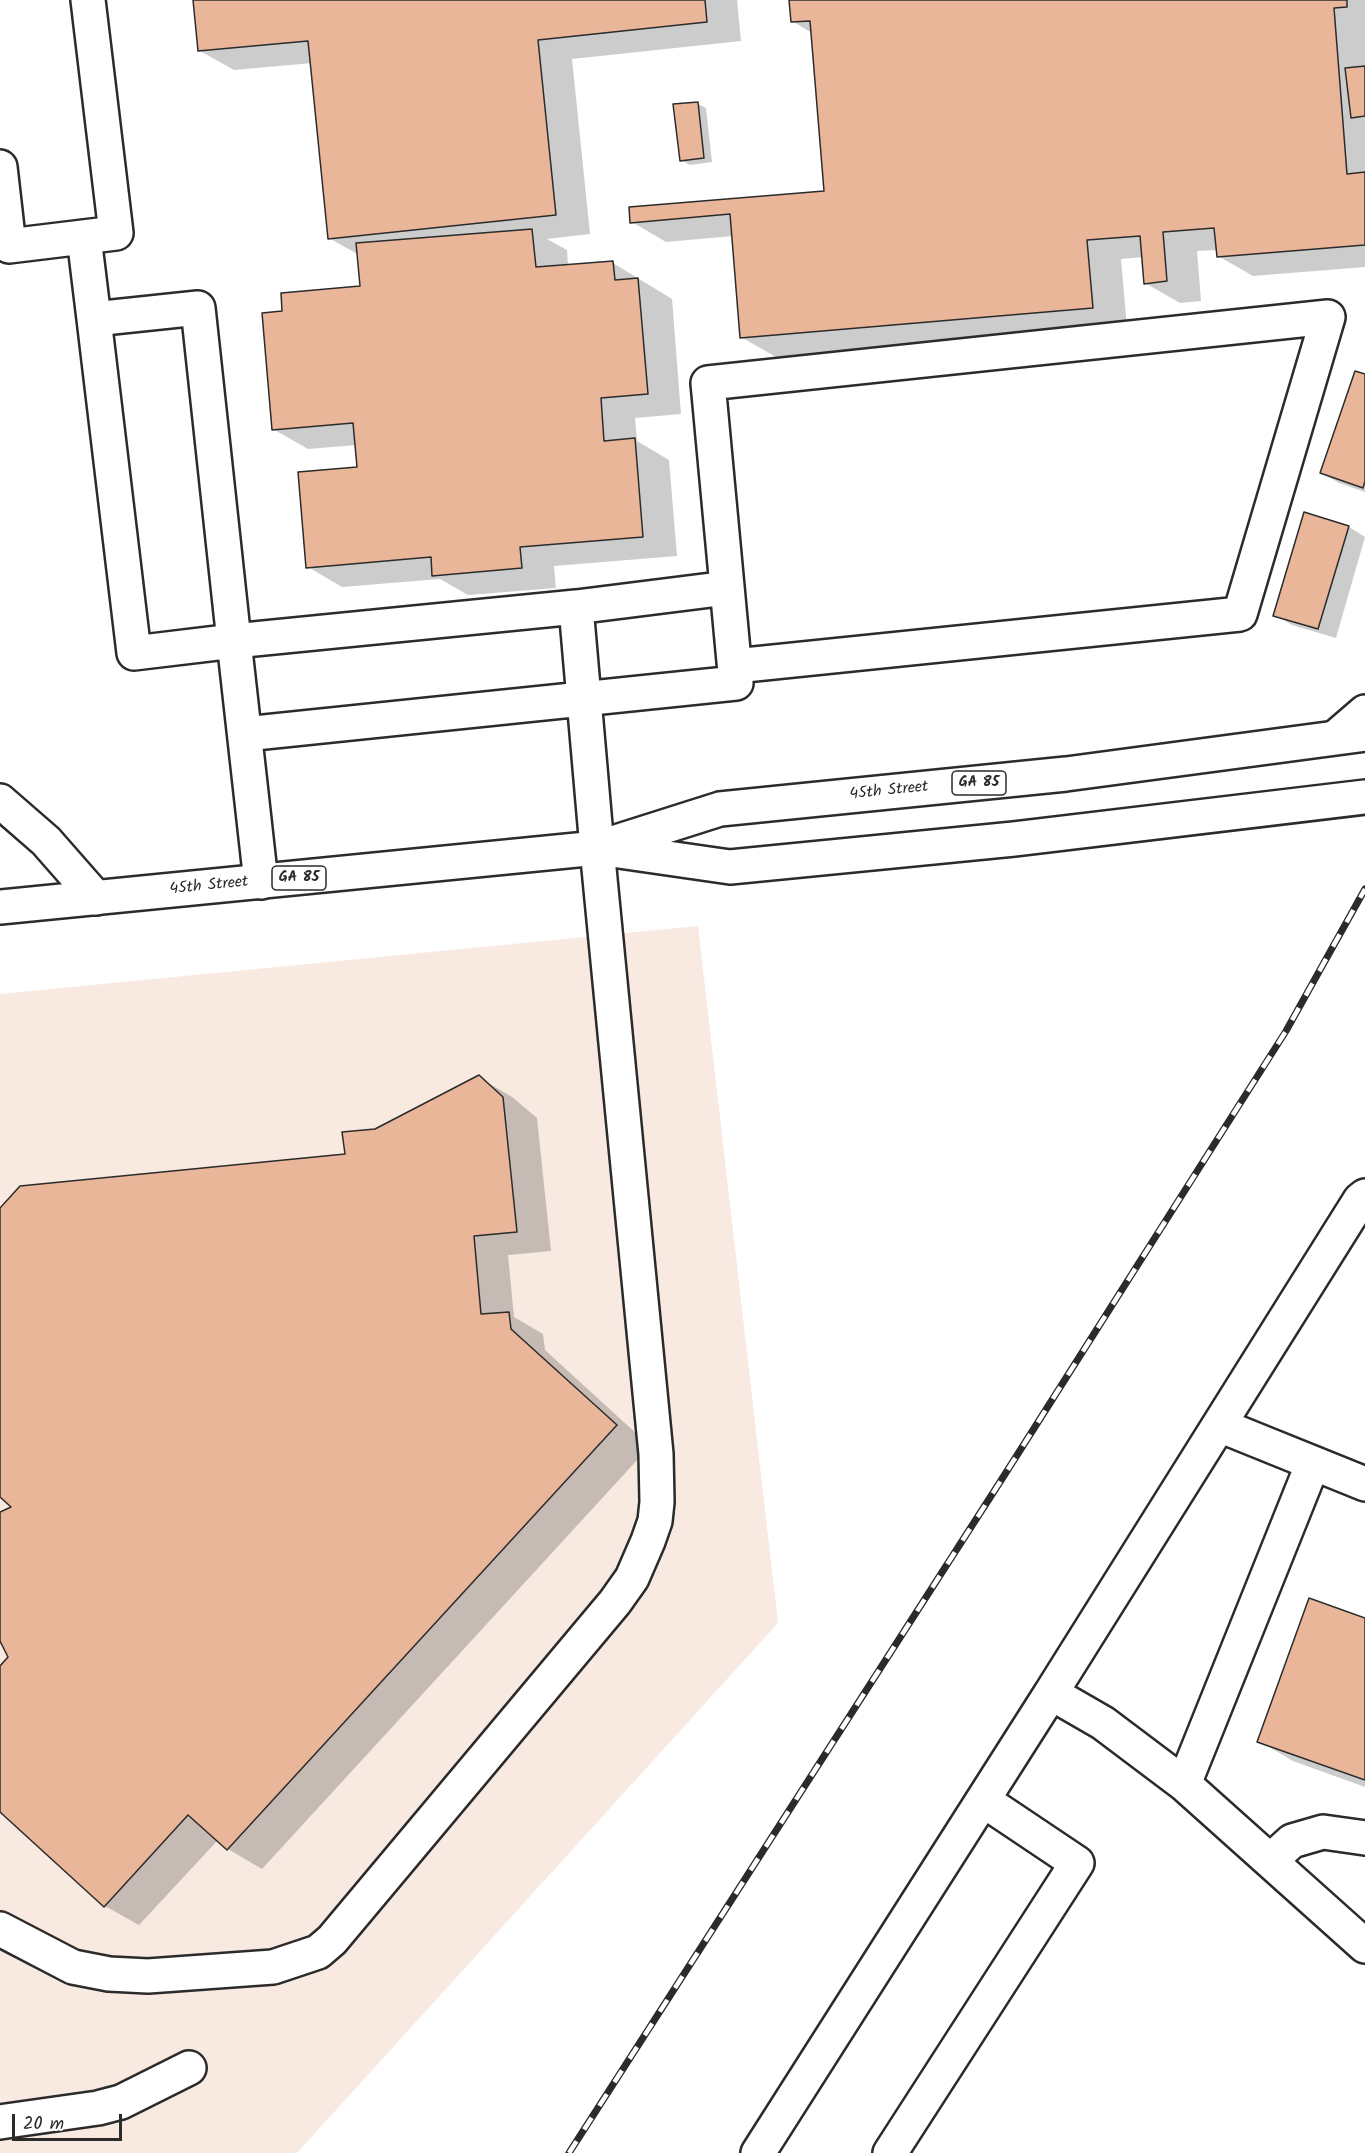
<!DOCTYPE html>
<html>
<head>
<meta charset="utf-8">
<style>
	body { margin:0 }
	#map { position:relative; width:1365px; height:2153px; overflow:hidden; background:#fff; font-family:Kalam,sans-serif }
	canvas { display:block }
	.scale { position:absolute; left:12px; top:2114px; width:110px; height:27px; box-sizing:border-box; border:3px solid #2b2b2b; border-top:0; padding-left:8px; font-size:18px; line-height:21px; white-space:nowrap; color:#2b2b2b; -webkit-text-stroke:4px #fff; paint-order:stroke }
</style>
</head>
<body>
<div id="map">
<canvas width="1365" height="2153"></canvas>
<div class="scale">20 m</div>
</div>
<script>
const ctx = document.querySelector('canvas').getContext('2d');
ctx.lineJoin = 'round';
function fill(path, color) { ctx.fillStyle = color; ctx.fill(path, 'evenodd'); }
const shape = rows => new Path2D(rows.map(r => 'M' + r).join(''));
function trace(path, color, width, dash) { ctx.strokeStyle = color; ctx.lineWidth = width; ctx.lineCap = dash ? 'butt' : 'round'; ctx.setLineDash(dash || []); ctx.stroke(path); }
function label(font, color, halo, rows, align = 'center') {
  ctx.font = font + ' Kalam,sans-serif'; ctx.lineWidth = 5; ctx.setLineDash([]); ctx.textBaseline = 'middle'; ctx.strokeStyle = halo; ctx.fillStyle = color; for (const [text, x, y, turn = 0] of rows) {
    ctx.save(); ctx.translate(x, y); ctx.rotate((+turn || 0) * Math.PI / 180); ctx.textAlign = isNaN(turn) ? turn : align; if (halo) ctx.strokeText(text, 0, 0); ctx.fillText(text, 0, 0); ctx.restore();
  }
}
fill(shape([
	[698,926,778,1623,297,2153,0,2153,0,994]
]), '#f8e9e1');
fill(shape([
	[195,0,737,0,741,41,572,59,590,234,547,239,567,250,568,266,613,263,672,299,681,414,635,418,637,441,669,460,677,556,554,566,556,588,468,595,440,579,342,587,308,567,359,468,357,445,308,449,273,429,284,312,361,287,359,255,329,238,312,63,234,70,200,51],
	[790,0,1365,0,1365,267,1253,276,1218,256,1218,250,1197,251,1201,301,1180,303,1145,283,1143,257,1121,259,1127,328,776,357,741,337,733,236,666,242,632,222,826,192,812,33,792,21],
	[698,104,706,108,712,162,690,165,681,160],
	[1365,376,1365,492,1339,483,1322,473],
	[1305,514,1349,527,1365,537,1336,638,1292,625,1275,615],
	[478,1077,512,1097,537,1118,551,1251,508,1255,514,1317,543,1334,545,1350,650,1446,262,1869,228,1849,218,1840,139,1925,105,1906,0,1810,0,1668,10,1657,0,1638,0,1515,13,1507,0,1495,0,1210,346,1155,375,1130],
	[1365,1619,1365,1787,1293,1761,1259,1741]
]), '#0003');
const building = shape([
	[193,0,705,0,707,22,538,40,556,215,328,239,308,41,198,51,193,0],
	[789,0,1347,0,1347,7,1334,8,1347,174,1365,172,1365,245,1217,257,1214,228,1163,232,1167,281,1144,284,1140,236,1087,240,1093,308,740,338,730,214,630,223,629,207,824,191,810,21,791,22,789,0],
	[1365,66,1365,116,1351,118,1345,68,1365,66],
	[698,102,704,158,680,161,673,104,698,102],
	[532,229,536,267,613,261,615,280,638,278,648,394,601,398,604,441,635,438,643,537,520,547,522,568,432,576,431,557,306,568,298,472,357,467,353,423,272,430,262,313,282,311,281,293,360,286,356,243,532,229],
	[1355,371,1365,374,1365,481,1363,488,1320,473,1355,371],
	[1304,512,1349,526,1318,629,1273,616,1304,512],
	[479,1075,503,1097,517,1232,474,1236,481,1314,509,1312,511,1329,617,1425,227,1850,188,1815,104,1907,0,1812,0,1666,8,1657,0,1641,0,1512,11,1507,0,1497,0,1208,20,1186,345,1154,342,1132,375,1129,479,1075],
	[1309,1598,1365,1618,1365,1780,1257,1742,1309,1598]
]);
fill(building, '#e9b69a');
trace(building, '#2b2b2b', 1.5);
const minor = shape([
	[0,167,9,246,116,233,88,0],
	[84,237,94,319],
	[576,607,727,588],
	[245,734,736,683,708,383,1328,317,1240,614,735,666],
	[1336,737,1365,712],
	[0,801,46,841,96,898],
	[1219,1425,1365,1484],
	[1051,1693,1360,1200,1365,1196],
	[1184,1784,1313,1463],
	[1270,1861,1292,1841,1323,1832,1365,1838],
	[0,1929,73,1967,109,1974,148,1976,273,1967,318,1952,332,1940,615,1602,632,1578,648,1541,655,1521,657,1502,656,1454,597,848,576,607,234,641,134,653,94,319,198,308,234,641,261,882],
	[0,2122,98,2108,121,2102,189,2068],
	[758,2153,1051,1693,1103,1723,1184,1784,1365,1946],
	[890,2153,1077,1863,983,1800]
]);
const major = shape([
	[605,849,730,867,1014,839,1365,797],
	[0,907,597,848,720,809,1066,774,1365,734]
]);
trace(minor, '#2b2b2b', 38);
trace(major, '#2b2b2b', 38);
trace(minor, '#fff', 33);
trace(major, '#fff', 33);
const rail = shape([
	[569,2153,1000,1482,1286,1031,1365,889]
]);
trace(rail, '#2b2b2b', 7);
trace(rail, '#fff', 4.5, [14]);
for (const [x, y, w] of [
	[979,783,54],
	[299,878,54]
]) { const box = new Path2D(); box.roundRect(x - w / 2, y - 12, w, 24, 4.5); ctx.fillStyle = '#fff'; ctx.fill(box); trace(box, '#2b2b2b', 1.5); }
label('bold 15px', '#2b2b2b', null, [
	["GA 85",979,783],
	["GA 85",299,878]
]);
label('16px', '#2b2b2b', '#fff', [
	["45th Street",889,792,-6],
	["45th Street",209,887,-6]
]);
</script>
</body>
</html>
